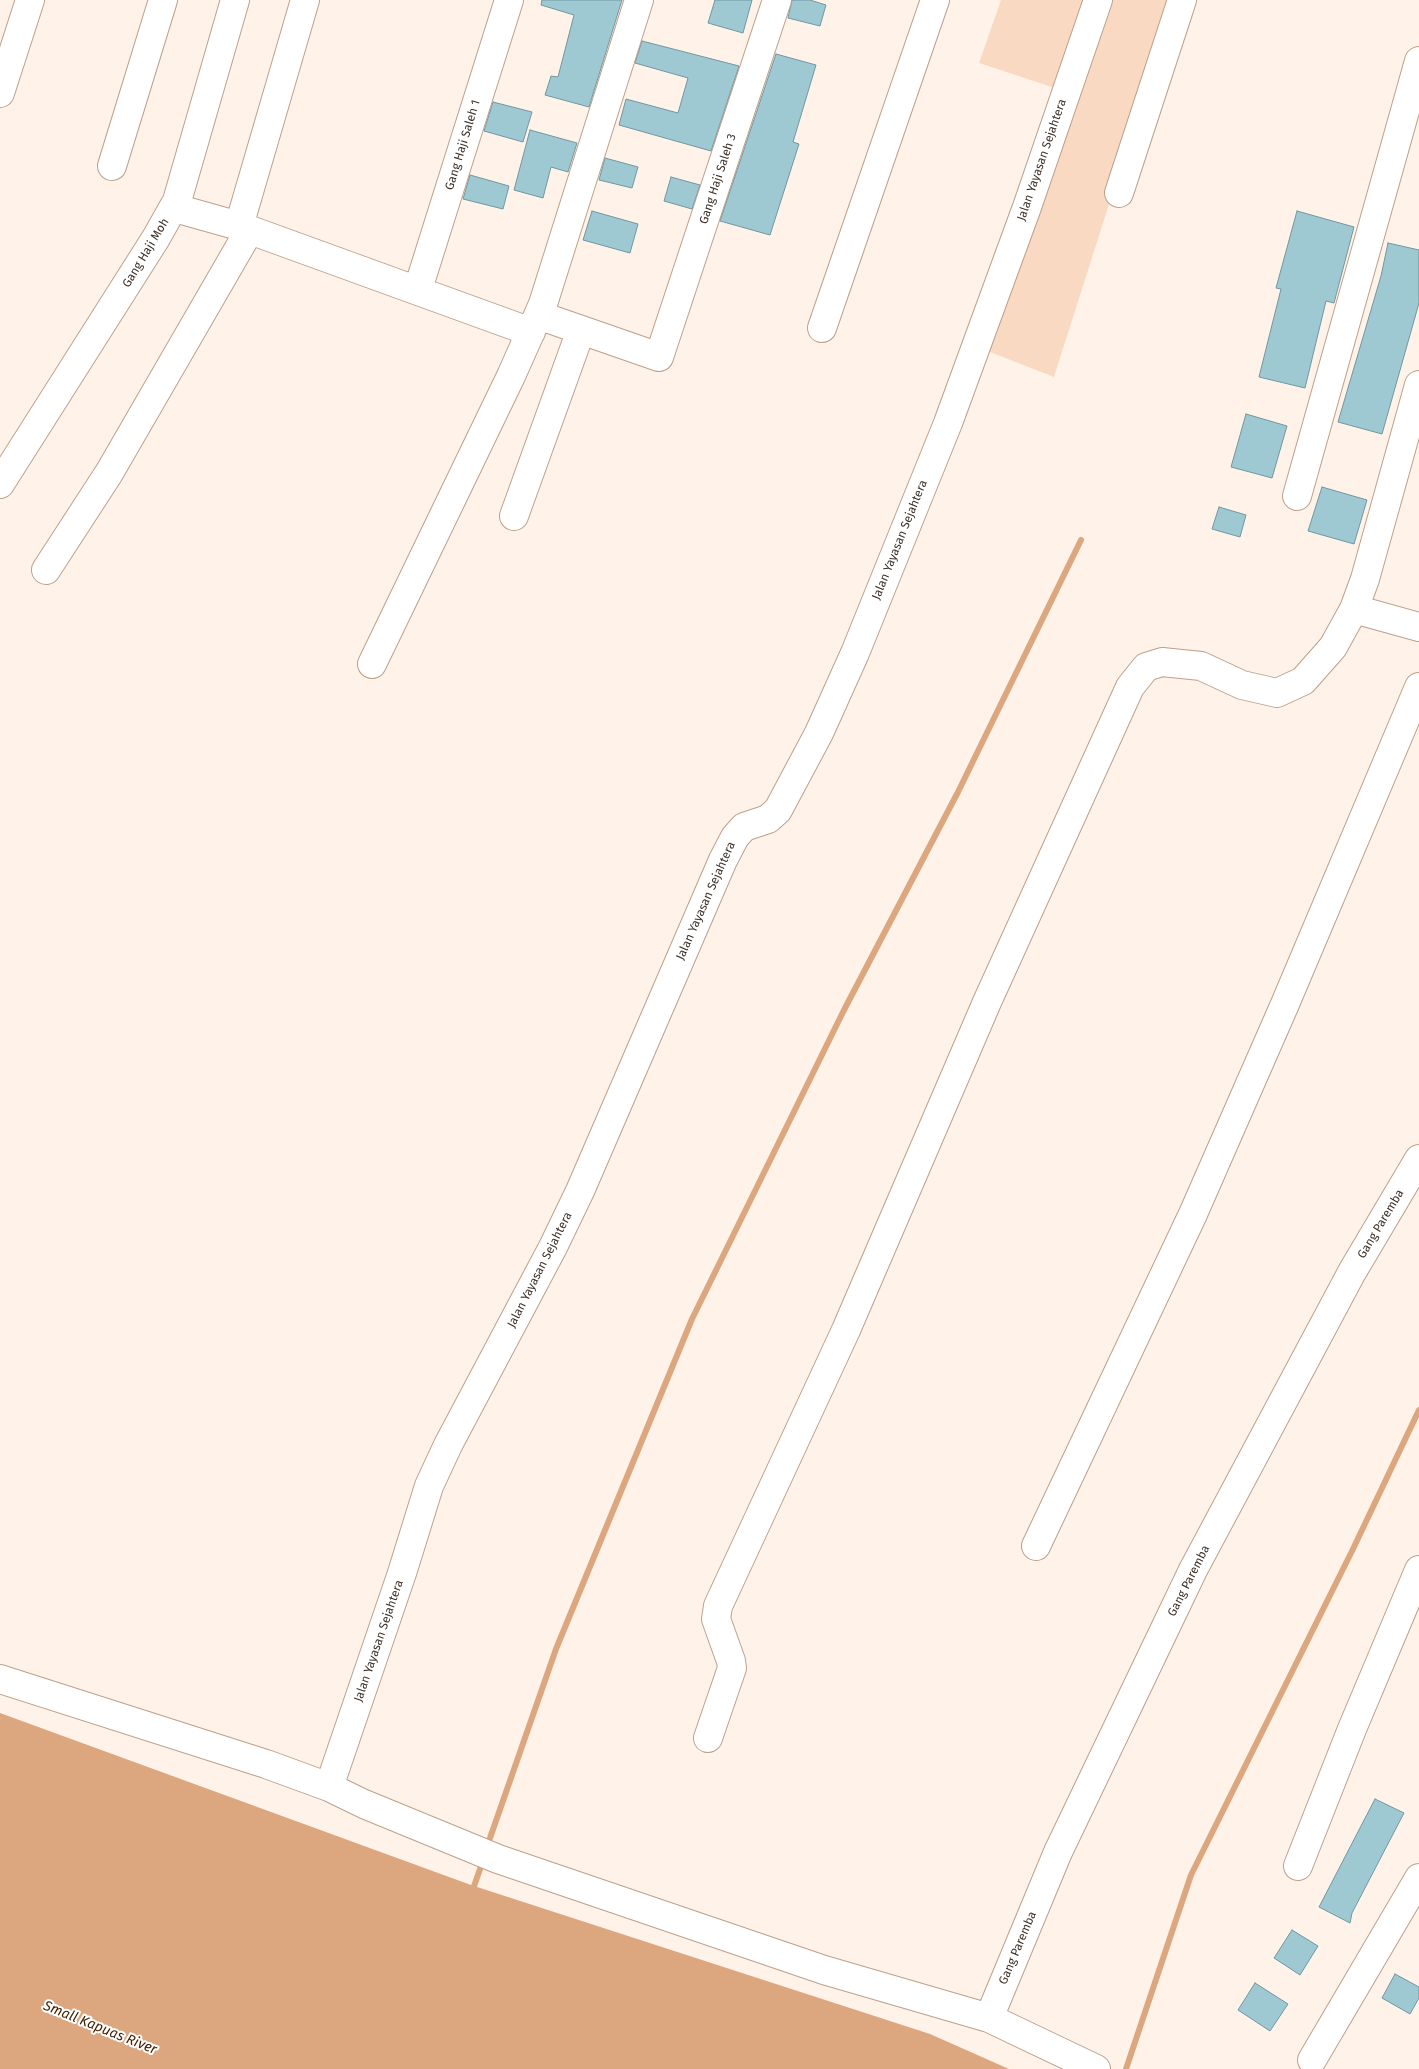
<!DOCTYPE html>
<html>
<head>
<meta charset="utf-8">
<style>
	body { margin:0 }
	canvas { display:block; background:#fff2e9 }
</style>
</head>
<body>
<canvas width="1419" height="2069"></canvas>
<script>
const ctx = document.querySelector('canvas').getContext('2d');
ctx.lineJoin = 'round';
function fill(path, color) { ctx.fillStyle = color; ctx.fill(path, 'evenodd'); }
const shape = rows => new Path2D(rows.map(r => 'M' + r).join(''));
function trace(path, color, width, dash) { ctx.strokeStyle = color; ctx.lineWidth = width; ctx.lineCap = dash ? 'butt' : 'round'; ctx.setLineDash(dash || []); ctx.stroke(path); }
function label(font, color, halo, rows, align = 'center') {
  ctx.font = font + ' "Fira Sans",sans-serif'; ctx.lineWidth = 4; ctx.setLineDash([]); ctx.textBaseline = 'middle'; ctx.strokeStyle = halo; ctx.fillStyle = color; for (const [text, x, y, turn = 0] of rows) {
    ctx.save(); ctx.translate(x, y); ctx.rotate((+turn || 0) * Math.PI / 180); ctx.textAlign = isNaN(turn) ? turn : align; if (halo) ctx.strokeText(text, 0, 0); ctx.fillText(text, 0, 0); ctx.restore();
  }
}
fill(shape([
	[1001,0,1174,0,1054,377,977,347,1058,89,979,63]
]), '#f9d9c2');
fill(shape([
	[0,1713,471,1885,930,2034,1009,2069,0,2069]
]), '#dca77f');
trace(shape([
	[490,1838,556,1649,692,1319,844,1010,958,792,1081,540],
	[472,1892,480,1869],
	[1126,2069,1191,1875,1353,1549,1419,1410]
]), '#dca77f', 6);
const building = shape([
	[542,0,622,0,589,107,545,95,551,76,558,77,574,15,541,5,542,0],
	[715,0,752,0,743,33,708,23,715,0],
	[792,0,810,0,826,5,820,26,788,18,792,0],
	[642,41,739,66,711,151,619,125,626,99,678,113,688,78,635,63,642,41],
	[776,54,816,65,793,142,799,144,770,235,720,221,776,54],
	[493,102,532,112,523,142,484,131,493,102],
	[530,130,577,143,568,172,551,167,543,198,514,190,530,130],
	[605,158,638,167,632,188,599,180,605,158],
	[470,175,509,186,503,209,463,199,470,175],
	[671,177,700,185,692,209,664,201,671,177],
	[592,211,638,224,630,253,583,240,592,211],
	[1297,211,1354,227,1334,303,1326,301,1305,388,1259,377,1281,289,1276,288,1297,211],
	[1388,243,1419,250,1419,303,1382,434,1338,422,1381,276,1388,243],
	[1246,414,1287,426,1272,478,1231,467,1246,414],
	[1322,487,1367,500,1354,544,1308,531,1322,487],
	[1219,507,1246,515,1240,537,1212,529,1219,507],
	[1375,1799,1404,1813,1352,1913,1350,1923,1319,1907,1375,1799],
	[1292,1930,1318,1946,1300,1975,1274,1958,1292,1930],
	[1395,1974,1419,1987,1419,1998,1410,2014,1382,1998,1395,1974],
	[1255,1983,1288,2004,1270,2031,1238,2010,1255,1983]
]);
fill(building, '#9fc9d2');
trace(building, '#6f97a0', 1);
const minor = shape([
	[0,93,30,0],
	[112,166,163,0],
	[1119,193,1182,0],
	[175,208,239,226,531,332],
	[239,226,305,0],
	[418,289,509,0],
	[538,315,659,357,777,0],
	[822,328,935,0],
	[0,484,156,238,174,206,175,208,235,0],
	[1297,496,1419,61],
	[514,516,581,330],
	[46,570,109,473,249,231],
	[1354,609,1419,627],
	[372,664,511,376,543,304,639,0],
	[1036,1546,1193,1214,1285,1004,1419,687],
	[0,1679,266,1764,329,1787,364,1804,498,1859,824,1970,989,2018,1096,2069],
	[708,1738,732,1668,731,1661,716,1619,718,1606,846,1330,987,1002,1130,687,1146,667,1162,662,1201,666,1242,685,1277,693,1303,681,1333,647,1354,609,1365,579,1419,385],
	[329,1787,402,1573,429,1486,448,1445,553,1247,580,1191,723,860,735,837,744,827,768,819,778,810,819,733,855,653,948,423,1027,207,1098,0],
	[1298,1866,1352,1729,1419,1570],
	[989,2018,1058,1852,1193,1570,1352,1272,1419,1159],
	[1312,2060,1419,1878]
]);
trace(minor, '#bda08a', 30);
trace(minor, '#fff', 28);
label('12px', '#3c3028', '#fff', [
	["Gang Haji Saleh 1",463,145,-73],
	["Jalan Yayasan Sejahtera",1042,160,-71],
	["Gang Haji Saleh 3",718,179,-72],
	["Gang Haji Moh",146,253,-59],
	["Jalan Yayasan Sejahtera",900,540,-68],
	["Jalan Yayasan Sejahtera",706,901,-66],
	["Gang Paremba",1381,1224,-59],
	["Jalan Yayasan Sejahtera",540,1270,-63],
	["Gang Paremba",1189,1581,-63],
	["Jalan Yayasan Sejahtera",379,1641,-71],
	["Gang Paremba",1018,1948,-67]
]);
label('italic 14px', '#432101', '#fff', [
	["Small Kapuas River",100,2028,22]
]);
</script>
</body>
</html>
